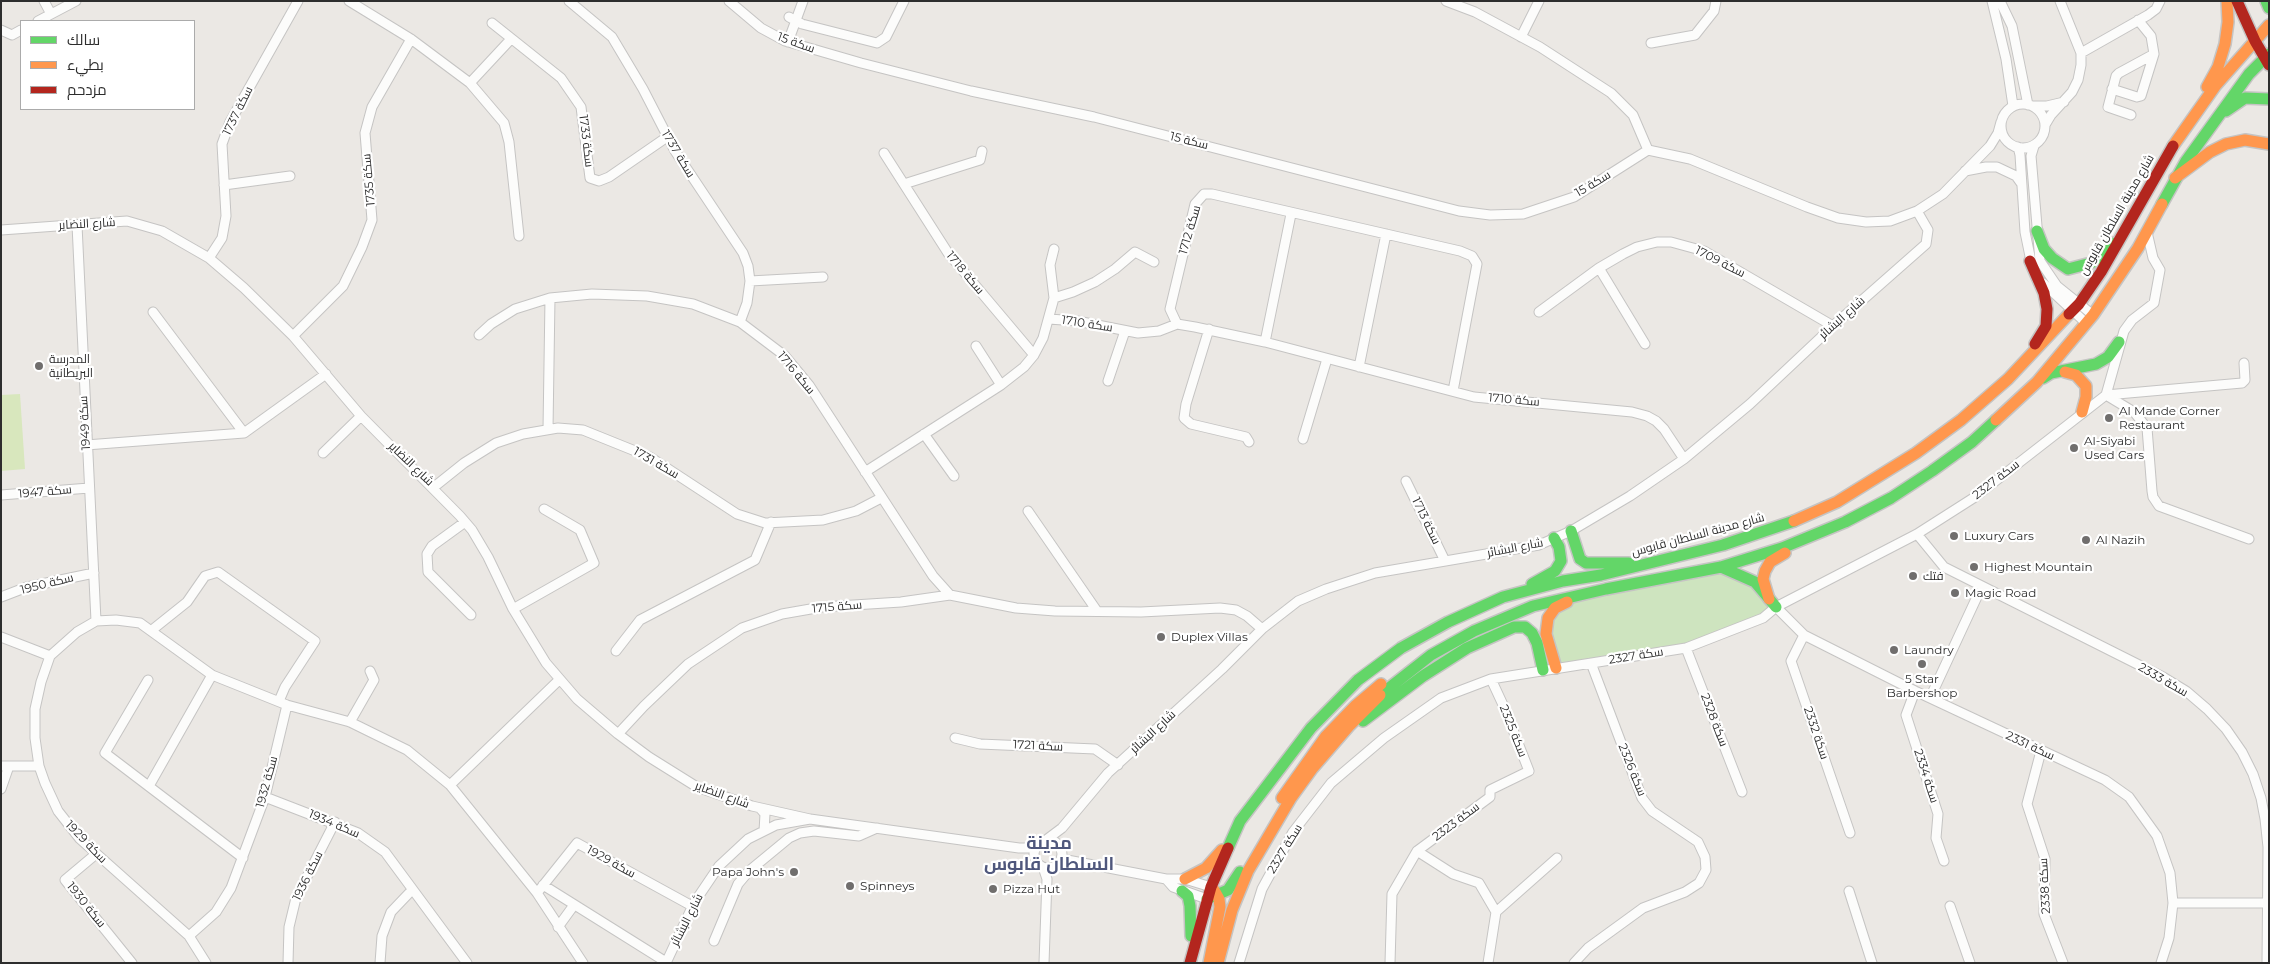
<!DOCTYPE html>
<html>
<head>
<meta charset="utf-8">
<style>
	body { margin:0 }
	#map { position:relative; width:2270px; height:964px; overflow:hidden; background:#ebe8e4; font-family:Montserrat,Cairo,sans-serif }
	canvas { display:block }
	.frame { position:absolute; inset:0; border:2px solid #2d2d2d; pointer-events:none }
	.legend { position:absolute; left:20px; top:20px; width:175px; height:90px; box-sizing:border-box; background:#fff; border:1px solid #ababab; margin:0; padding:6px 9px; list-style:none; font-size:15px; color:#2d2d2d }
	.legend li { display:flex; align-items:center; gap:10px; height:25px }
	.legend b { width:25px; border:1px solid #ababab }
</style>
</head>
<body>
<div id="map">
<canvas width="2270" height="964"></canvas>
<div class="frame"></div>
<ul class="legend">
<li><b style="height:6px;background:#63d668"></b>سالك</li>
<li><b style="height:6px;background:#ff974d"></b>بطيء</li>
<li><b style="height:6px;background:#b3261e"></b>مزدحم</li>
</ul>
</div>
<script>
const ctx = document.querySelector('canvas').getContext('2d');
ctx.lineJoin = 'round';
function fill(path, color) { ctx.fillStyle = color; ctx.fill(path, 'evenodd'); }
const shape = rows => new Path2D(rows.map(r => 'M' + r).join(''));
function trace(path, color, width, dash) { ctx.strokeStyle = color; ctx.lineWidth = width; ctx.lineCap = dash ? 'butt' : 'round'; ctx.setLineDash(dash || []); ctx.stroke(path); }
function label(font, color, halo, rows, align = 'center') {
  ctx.font = font + ' Montserrat,Cairo,sans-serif'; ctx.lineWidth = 4.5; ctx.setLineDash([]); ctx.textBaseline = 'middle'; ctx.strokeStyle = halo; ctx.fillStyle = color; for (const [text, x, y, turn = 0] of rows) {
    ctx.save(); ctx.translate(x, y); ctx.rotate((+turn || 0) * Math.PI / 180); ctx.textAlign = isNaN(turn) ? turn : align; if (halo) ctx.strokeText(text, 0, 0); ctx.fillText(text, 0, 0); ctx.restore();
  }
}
fill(shape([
	[1721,568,1747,578,1775,607,1763,617,1686,647,1557,667,1549,619,1568,602]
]), '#cee4bf');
fill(shape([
	[20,394,25,469,1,471,1,395]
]), '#d8e7bd');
const street = shape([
	[44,1,51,14],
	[349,1,411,39,470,83,504,123,509,142,519,236],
	[569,1,612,37,643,89,675,151,743,253,748,266,750,281,747,303,740,322],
	[729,1,761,28,785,41,861,63,971,91,1094,117,1459,211,1490,215,1523,214,1574,197,1648,150],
	[1446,1,1475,12,1540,47,1611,93,1633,115,1648,150],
	[1992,1,2006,59,2013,106],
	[2000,1,2012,26,2028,105],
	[789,17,802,24,877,43,886,37,904,1],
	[38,21,76,1],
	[492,23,561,78,581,107,590,178,599,181,609,177,667,137],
	[1,30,12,35,21,30],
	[1521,37,1539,1],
	[788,42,803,1],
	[1651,43,1695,35,1714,11,1716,1],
	[2081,53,2148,15,2156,9,2160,1],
	[470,83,511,39],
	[2112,89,2137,97,2141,96,2154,54,2151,36,2138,20],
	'2001 126a22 22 0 1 1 44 0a22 22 0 1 1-44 0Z',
	[2033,106,2047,106,2064,102],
	[2131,115,2108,107,2116,76,2119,73,2154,54],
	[2045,125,2051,115,2072,92,2078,80,2081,65,2081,53,2060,1],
	[2034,146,2031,156,2040,261,2057,286,2093,315],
	[2018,147,2020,155,2025,232,2032,266],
	[1648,150,1690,159,1807,207,1838,218,1866,222,1890,221,1917,211,1943,194,1990,146,1998,133,2001,122],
	[884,153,948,253,1034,355],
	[1965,171,1986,167,1997,167,2016,176,2021,183],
	[904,184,980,160,982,151],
	[224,185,290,176],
	[77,225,96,621],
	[1,230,127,221,162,231,209,258,244,288,293,336,361,416,460,516,472,530,488,557,513,609,546,663,577,699,618,734,649,757,697,787,752,806,810,819],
	[209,258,222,238,226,216,222,144,230,122,298,1],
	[1599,268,1645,344],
	[750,281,823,277],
	[2043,283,2086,323],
	[1054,298,1073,292,1095,282,1115,269,1135,252,1154,262],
	[153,312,244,433],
	[1539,312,1599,268,1623,254,1637,247,1657,242,1671,242,1704,251,1833,326],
	[1049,319,1077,321,1138,333,1159,331,1177,324,1195,327,1265,342,1474,397,1632,412,1647,416,1656,421,1664,429,1684,459],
	[1177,324,1170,309,1195,204,1204,194,1212,194,1460,251,1472,256,1477,264,1453,391],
	[1209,329,1186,404,1184,418,1191,424,1246,437,1249,442],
	[479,335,491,324,515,309,550,298,592,294,647,296,693,304,740,322,785,356,809,385,933,576,950,595],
	[293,336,343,286,362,247,372,220,365,133,372,107,411,39],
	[1265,342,1291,214],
	[976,346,1001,385],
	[1359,367,1386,234],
	[1108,381,1125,331],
	[2106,395,2134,412,2147,428,2152,491,2153,497,2159,506,2249,539],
	[2106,395,2242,383,2245,380,2244,363],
	[548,429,550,298],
	[924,434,954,476],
	[1303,439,1327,359],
	[86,445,244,433,326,374],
	[323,453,361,416],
	[865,472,1001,385,1024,367,1034,355,1043,338,1054,298,1050,265,1054,249],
	[1406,481,1445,561],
	[434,487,464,463,496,443,523,434,558,428,583,430,650,457,737,514,765,523,823,520,856,511,881,498],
	[1,495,89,488],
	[1028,511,1097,611],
	[465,522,432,546,427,554,428,572,471,615],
	[1917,534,1944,567,2163,677,2186,691,2207,709,2226,729,2242,752,2253,774,2261,798,2265,819,2268,847,2267,963],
	[1,597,27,587,94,573],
	[1776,607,1804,635,1915,691,2105,780,2129,797,2157,836,2170,873,2173,903,2169,938,2161,963],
	[513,609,594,563,580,530,544,509],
	[152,630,187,602,205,576,218,572,315,641,285,687,279,701],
	[1804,635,1791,661,1850,833],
	[1,637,50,656],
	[1686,648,1742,792],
	[616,651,640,620,755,560,771,522],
	[148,680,105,753,243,858],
	[1915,691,1906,715,1938,814,1936,838,1944,861],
	[1930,698,1982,586],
	[350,722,374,680,370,671],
	[618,734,644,706,688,664,742,628,782,614,822,607,901,602,950,595,1016,608,1055,611,1141,612,1220,608,1236,610,1247,616,1262,629],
	[955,738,980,744,1095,749,1118,765],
	[2041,751,2027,804,2045,859,2044,914,2063,963],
	[1,766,39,766],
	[450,785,559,680],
	[149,786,212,675],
	[1,789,9,766],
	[265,797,358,833,385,852,467,963],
	[760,808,765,814,764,831],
	[1046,840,1062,828,1108,773,1222,669,1262,629,1298,601,1326,589,1375,573,1539,545,1571,531,1630,496,1684,459,1750,404,1833,326,1926,244,1928,230,1917,211],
	'1034 854a14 14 0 1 1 28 0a14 14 0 1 1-28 0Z',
	[1417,851,1453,874,1479,883,1496,912,1488,963],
	[96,854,65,880,132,963],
	[1062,859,1166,879,1185,879,1211,887],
	[1043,867,1047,879,1044,963],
	[1166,879,1173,887,1207,899],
	[543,885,666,962],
	[1849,891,1872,963],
	[537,893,577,843,692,906],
	[2173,903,2269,903],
	[1950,906,1970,963],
	[1496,912,1557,858],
	[558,927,574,905],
	[189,936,216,912,231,888,265,797,287,705],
	[714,941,738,884,749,871,789,838,800,833,814,831,859,836,877,828],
	[206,963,189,936,80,839,58,811,45,783,39,766,35,738,35,709,41,682,50,656,77,632,96,621,116,620,140,623,212,675,287,705,350,722,407,750,450,785,537,893,583,963],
	[288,963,289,927,296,898,335,822],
	[380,963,382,936,391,912,412,890],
	[666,963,694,903,719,866,748,839,776,825,810,819,1019,848,1036,848],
	[1239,963,1262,889,1293,832,1331,783,1384,738,1441,698,1491,679,1686,648,1763,618,1776,607,1917,534,1975,497,2106,395,2124,331,2132,320,2154,303,2160,270,2153,258,2147,232],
	[1390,963,1392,894,1417,851,1490,797,1490,790,1529,771,1504,707,1491,679],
	[1574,963,1588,948,1643,908,1685,892,1699,883,1706,870,1705,857,1698,842,1652,811,1642,798,1591,663]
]);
const fast = shape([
	[2266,1,2269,8],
	[2226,111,2245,98,2269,99],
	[2162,204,2186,161,2249,74,2269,54],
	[2037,231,2044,249,2052,258,2068,269,2091,263,2107,251,2111,243],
	[2043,378,2051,373,2096,364,2108,357,2119,342],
	[1571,531,1580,559,1586,563,1629,563],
	[1721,567,1755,582,1776,607],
	[1532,584,1555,571,1561,561,1559,547,1554,538],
	[1380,695,1431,655,1474,631,1533,606,1606,589,1721,567,1782,548,1845,522,1891,498,1932,471,1972,442,1996,420],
	[1363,721,1423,676,1467,648,1514,627,1525,627,1532,633,1537,643,1543,670],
	[1228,848,1240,821,1311,728,1358,680,1401,648,1448,622,1503,597,1563,581,1601,575,1723,545,1794,521],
	[1182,891,1188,896,1190,906,1191,936],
	[1207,899,1228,890,1240,872]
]);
const slow = shape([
	[2207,87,2218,67,2225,44,2228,22,2227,1],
	[2173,146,2216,85,2269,25],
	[2175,178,2210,152,2226,144,2245,140,2269,144],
	[2065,372,2076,375,2086,386,2086,397,2082,412],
	[1996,420,2037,382,2093,315,2138,248,2162,204],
	[1794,521,1837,502,1916,453,1961,420,2008,379,2069,314],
	[1769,599,1763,579,1765,571,1770,562,1785,553],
	[1556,668,1546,634,1548,618,1555,608,1567,602],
	[1282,798,1326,736,1355,706,1381,684],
	[1185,879,1206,868,1222,850],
	[1209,963,1220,907,1219,899,1214,890],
	[1218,963,1232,910,1248,871,1291,798,1312,769,1350,725,1380,695]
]);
const jam = shape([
	[2237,1,2255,41,2269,65],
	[2030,261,2044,293,2047,309,2046,326,2035,344],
	[2069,314,2079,304,2101,272,2173,146],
	[1190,963,1211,887,1228,848]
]);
trace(street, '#c5c4c3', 11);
trace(fast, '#c5c4c3', 14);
trace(slow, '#c5c4c3', 14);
trace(jam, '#c5c4c3', 14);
trace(street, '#fcfcfb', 9);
trace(fast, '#63d668', 11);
trace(slow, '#ff974d', 11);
trace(jam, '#b3261e', 11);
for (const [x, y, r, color] of [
	[39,366,5,"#706e6d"],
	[2109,418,5,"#706e6d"],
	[2074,448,5,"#706e6d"],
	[1954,536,5,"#706e6d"],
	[2086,540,5,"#706e6d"],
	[1974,567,5,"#706e6d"],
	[1913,576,5,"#706e6d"],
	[1955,593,5,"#706e6d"],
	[1161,637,5,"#706e6d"],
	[1894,650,5,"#706e6d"],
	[1922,664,5,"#706e6d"],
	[794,872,5,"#706e6d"],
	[850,886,5,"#706e6d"],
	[993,889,5,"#706e6d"]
]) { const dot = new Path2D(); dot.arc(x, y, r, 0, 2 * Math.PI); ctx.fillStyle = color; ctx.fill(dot); trace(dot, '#fff', 2); }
label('12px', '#2d2d2d', '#fff', [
	["سكة 15",796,43,20],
	["سكة 1737",238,111,-64],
	["سكة 1733",586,141,83],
	["سكة 15",1189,141,14],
	["سكة 1737",678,154,59],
	["سكة 1735",369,180,-95],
	["سكة 15",1593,184,-31],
	["شارع مدينة السلطان قابوس",2117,215,-60],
	["شارع النضاير",87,224,-3],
	["سكة 1712",1190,230,-74],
	["سكة 1709",1720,262,27],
	["سكة 1718",965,273,50],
	["شارع البشائر",1842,318,-42],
	["سكة 1710",1087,324,9],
	["سكة 1716",796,373,50],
	["سكة 1710",1514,400,5],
	["سكة 1949",85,423,-93],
	["سكة 1731",656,463,30],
	["شارع النضاير",411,464,44],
	["سكة 2327",1996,480,-38],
	["سكة 1947",45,492,-5],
	["سكة 1713",1426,521,64],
	["شارع مدينة السلطان قابوس",1698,535,-15],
	["شارع البشائر",1515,548,-11],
	["سكة 1950",47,584,-14],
	["سكة 1715",837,607,-5],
	["سكة 2327",1636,656,-9],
	["سكة 2333",2163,680,30],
	["سكة 2328",1714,720,69],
	["سكة 2325",1513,731,68],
	["شارع البشائر",1153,732,-43],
	["سكة 2332",1816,733,71],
	["سكة 1721",1038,746,3],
	["سكة 2331",2030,746,25],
	["سكة 2326",1632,770,68],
	["سكة 2334",1926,776,72],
	["سكة 1932",267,782,-75],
	["شارع النضاير",722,795,20],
	["سكة 2323",1456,822,-37],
	["سكة 1934",334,824,23],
	["سكة 1929",86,842,46],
	["سكة 2327",1285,849,-59],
	["سكة 1929",611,862,29],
	["سكة 1936",308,876,-64],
	["سكة 2338",2045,886,-93],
	["سكة 1930",86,905,51],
	["شارع البشائر",687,920,-63]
]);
label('12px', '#2d2d2d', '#fff', [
	["المدرسة",49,359],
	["البريطانية",49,373],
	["Al Mande Corner",2119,411],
	["Restaurant",2119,425],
	["Al-Siyabi",2084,441],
	["Used Cars",2084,455],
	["Luxury Cars",1964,536],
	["Al Nazih",2096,540],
	["Highest Mountain",1984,567],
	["فتك",1923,576],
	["Magic Road",1965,593],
	["Duplex Villas",1171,637],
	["Laundry",1904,650],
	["5 Star",1922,679,"center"],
	["Barbershop",1922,693,"center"],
	["Papa John's",784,872,"right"],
	["Spinneys",860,886],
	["Pizza Hut",1003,889]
], 'left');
label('bold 18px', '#4f577c', '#fff', [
	["مدينة",1049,844],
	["السلطان قابوس",1049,865]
]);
</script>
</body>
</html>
